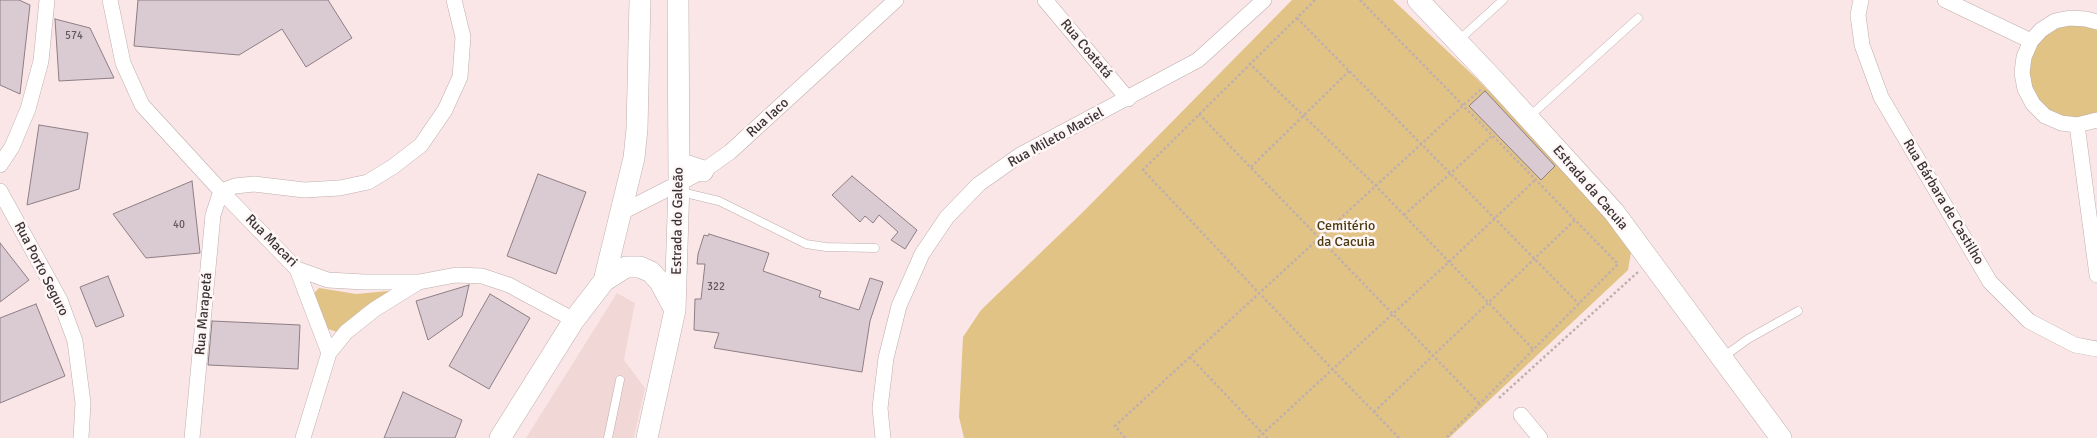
<!DOCTYPE html>
<html>
<head>
<meta charset="utf-8">
<style>
	body { margin:0 }
	canvas { display:block; background:#fae6e6 }
</style>
</head>
<body>
<canvas width="2097" height="438"></canvas>
<script>
const ctx = document.querySelector('canvas').getContext('2d');
ctx.lineJoin = 'round';
function fill(path, color) { ctx.fillStyle = color; ctx.fill(path, 'evenodd'); }
const shape = rows => new Path2D(rows.map(r => 'M' + r).join(''));
function trace(path, color, width, dash) { ctx.strokeStyle = color; ctx.lineWidth = width; ctx.lineCap = dash ? 'butt' : 'round'; ctx.setLineDash(dash || []); ctx.stroke(path); }
function label(font, color, halo, rows, align = 'center') {
  ctx.font = font + ' Signika,sans-serif'; ctx.lineWidth = 5; ctx.setLineDash([]); ctx.textBaseline = 'middle'; ctx.strokeStyle = halo; ctx.fillStyle = color; for (const [text, x, y, turn = 0] of rows) {
    ctx.save(); ctx.translate(x, y); ctx.rotate((+turn || 0) * Math.PI / 180); ctx.textAlign = isNaN(turn) ? turn : align; if (halo) ctx.strokeText(text, 0, 0); ctx.fillText(text, 0, 0); ctx.restore();
  }
}
fill(shape([
	[617,293,635,303,624,360,645,388,634,438,526,438]
]), '#f2d7d7');
fill(shape([
	[1292,0,1393,0,1476,78,1613,216,1632,246,1628,270,1449,438,964,438,959,417,963,337,981,310,1084,211],
	[2069,23,2097,28,2097,115,2072,121,2043,108,2027,81,2031,50,2053,27],
	[319,288,356,294,388,291,389,293,363,308,337,332,328,329,313,294]
]), '#e1c385');
const building = shape([
	[0,0,19,0,30,5,20,94,0,85,0,0],
	[138,0,328,0,352,38,306,67,282,29,239,55,134,46,138,0],
	[55,19,90,28,114,78,59,81,55,19],
	[1485,91,1555,166,1541,180,1469,106,1485,91],
	[39,125,88,133,79,189,27,205,39,125],
	[538,174,586,192,556,274,507,256,538,174],
	[852,176,917,230,905,249,891,240,898,232,879,215,873,223,865,216,860,222,832,195,852,176],
	[192,181,200,253,146,258,113,214,192,181],
	[709,234,769,253,763,271,821,291,819,297,859,310,870,278,883,282,870,321,862,372,714,348,719,333,694,330,695,299,701,299,705,264,697,264,698,254,704,235,708,236,709,234],
	[0,243,29,280,0,302,0,243],
	[108,276,124,316,96,327,80,287,108,276],
	[469,285,462,316,428,340,416,301,469,285],
	[490,294,530,318,489,389,449,366,490,294],
	[36,304,65,376,0,403,0,318,36,304],
	[212,321,300,325,298,369,208,365,212,321],
	[403,392,462,420,455,438,384,438,403,392]
]);
fill(building, '#dacad2');
trace(building, '#8d7e86', 1);
const lane = shape([
	[1459,40,1503,0],
	[1530,116,1638,18],
	[681,192,719,201,806,244,826,247,875,248],
	[1723,357,1748,339,1798,311],
	[608,438,620,380]
]);
const street = shape([
	[110,0,123,63,142,105,221,191,297,269,328,280,364,282,419,282,456,275,482,276,509,285,574,320],
	[1045,0,1128,99],
	[1861,0,1858,15,1862,45,1881,97,1990,282,2029,321,2075,345,2097,349],
	[1945,0,2031,41],
	[2097,22,2086,19,2070,18,2055,21,2041,30,2031,41,2024,57,2022,73,2025,89,2033,104,2045,116,2061,123,2077,125,2097,120],
	[2077,125,2097,275],
	[0,165,12,147,28,109,41,61,47,0],
	[0,191,60,300,75,341,83,403,81,438],
	[622,212,703,171,730,152,896,0],
	[297,269,329,353,303,438],
	[329,353,346,332,375,309,417,283],
	[1521,415,1540,438],
	[192,438,213,215,221,191,235,186,254,184,304,190,340,188,368,182,394,166,421,145,445,110,460,77,463,37,454,0],
	[883,438,880,408,886,358,899,306,922,254,947,217,979,184,1020,155,1198,60,1264,0]
]);
const secondary = shape([
	[1418,0,1492,78,1614,212,1781,438],
	[679,160,685,165,703,171],
	[604,281,634,158,637,129,640,0],
	[500,438,574,320,604,281,626,267,640,267,651,272,660,282,675,310],
	[647,438,675,310,679,183,678,0]
]);
trace(lane, '#bfadad', 9);
trace(street, '#bfadad', 16);
trace(secondary, '#bfadad', 22);
trace(shape([
	[1315,0,1143,170,1259,293,1399,438],
	[1360,0,1618,264,1446,438],
	[1297,18,1579,304],
	[1249,63,1376,186,1534,350],
	[1199,114,1480,404],
	[1251,167,1349,71],
	[1404,215,1492,136],
	[1190,357,1267,438],
	[1499,398,1638,272],
	[1374,412,1575,220],
	[1125,438,1115,426,1481,89],
	[1258,438,1449,262,1535,180]
]), '#bfafaf', 2.5, [2.5, 2.5]);
trace(lane, '#fff', 8);
trace(street, '#fff', 15);
trace(secondary, '#fff', 21);
label('11px', '#62595b', null, [
	["574",74,36],
	["40",179,225],
	["322",716,287]
]);
label('14px', '#3a3333', '#fff7f7', [
	["Rua Coatatá",1086,49,50],
	["Rua Iaco",768,118,-42],
	["Rua Mileto Maciel",1056,138,-29],
	["Estrada da Cacuia",1590,188,49],
	["Rua Bárbara de Castilho",1943,202,59],
	["Estrada do Galeão",678,221,-89],
	["Rua Macari",271,241,45],
	["Rua Porto Seguro",41,269,63],
	["Rua Marapetá",204,314,-85]
]);
label('14px', '#4c3a0f', '#fff7f7', [
	["Cemitério",1346,226],
	["da Cacuia",1346,242]
]);
</script>
</body>
</html>
